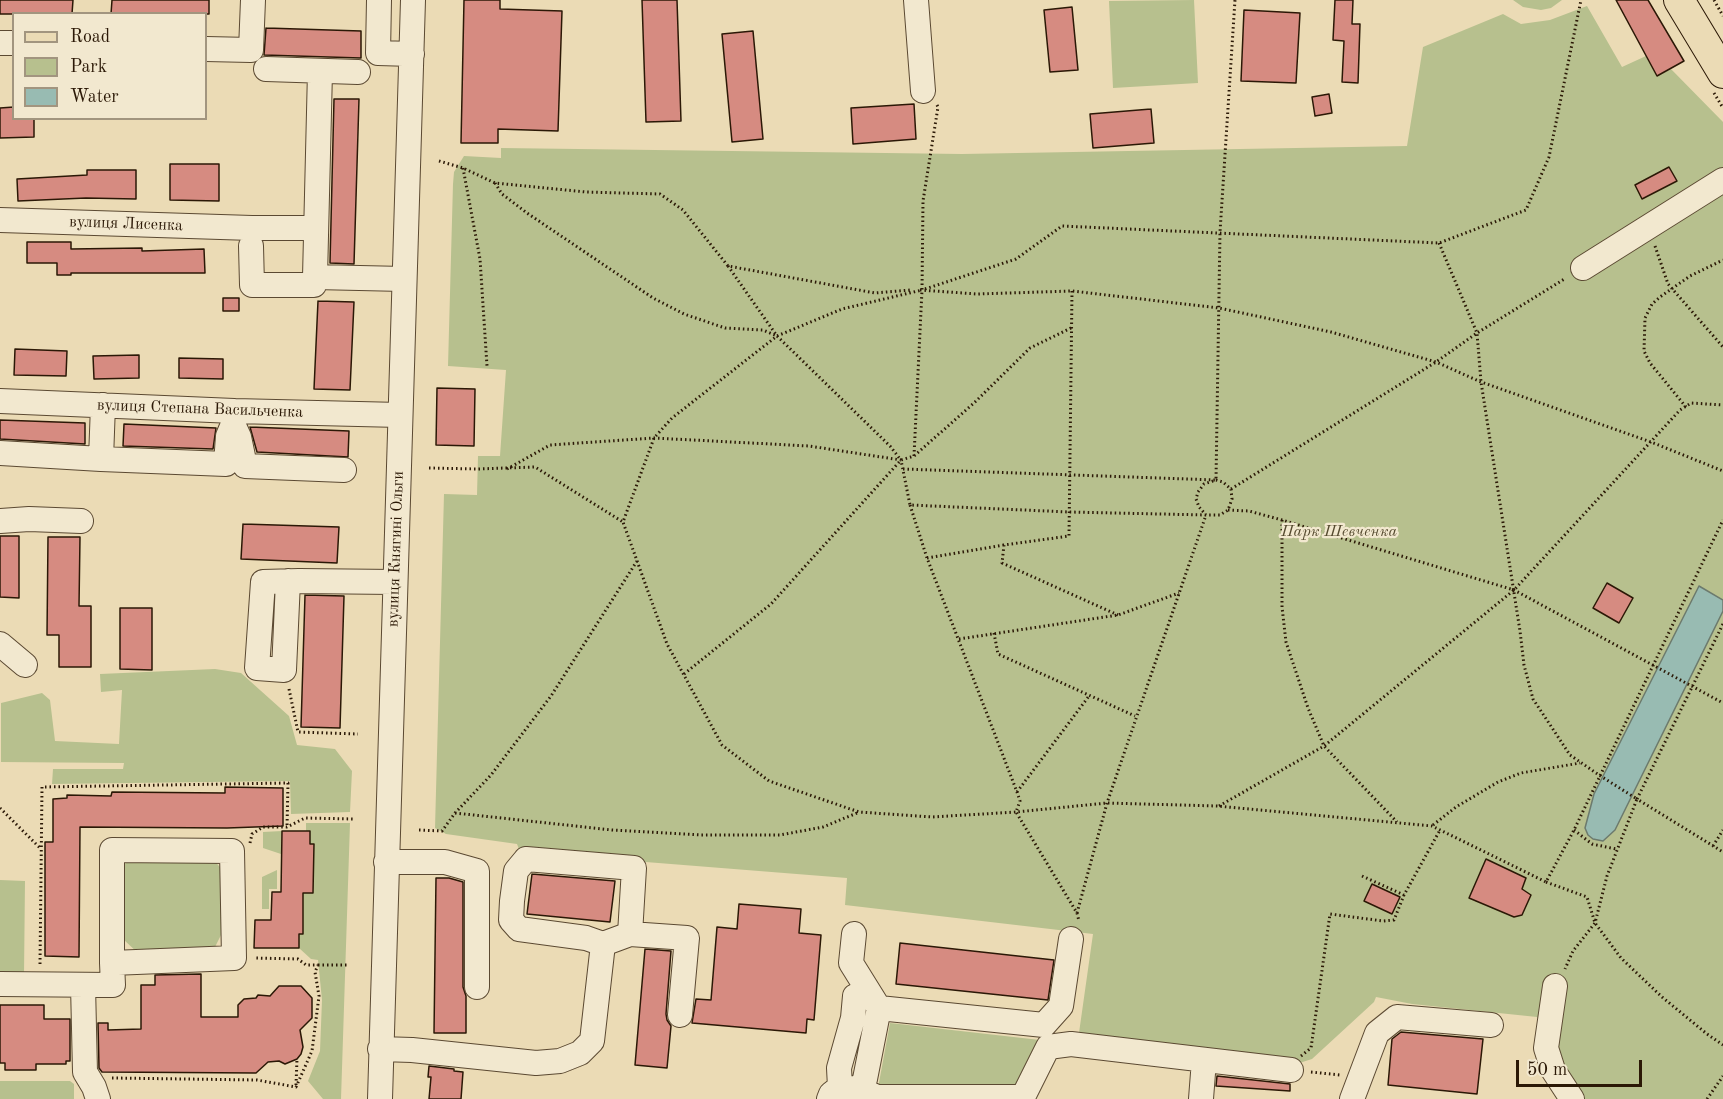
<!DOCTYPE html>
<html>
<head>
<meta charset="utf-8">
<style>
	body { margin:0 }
	#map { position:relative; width:1723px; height:1099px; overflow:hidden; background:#ebdbb5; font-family:"Old Standard TT",serif }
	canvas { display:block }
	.legend { position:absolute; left:12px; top:12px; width:195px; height:108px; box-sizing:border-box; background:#f2e8cf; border:2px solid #a2957f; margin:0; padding:8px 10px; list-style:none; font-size:18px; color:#2b1806 }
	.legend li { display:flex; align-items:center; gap:12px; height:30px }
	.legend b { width:30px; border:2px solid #a2957f }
	.scale { position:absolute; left:1516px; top:1060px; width:126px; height:27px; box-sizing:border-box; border:3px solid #2b1806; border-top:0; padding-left:8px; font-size:18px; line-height:21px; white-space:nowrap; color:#2b1806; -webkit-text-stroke:4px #f2e8cf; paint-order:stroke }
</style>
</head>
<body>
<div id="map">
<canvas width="1723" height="1099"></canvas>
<ul class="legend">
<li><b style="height:8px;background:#ebdbb5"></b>Road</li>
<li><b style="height:16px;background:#b7c08e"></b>Park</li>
<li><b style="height:16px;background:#98bbb2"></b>Water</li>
</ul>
<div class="scale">50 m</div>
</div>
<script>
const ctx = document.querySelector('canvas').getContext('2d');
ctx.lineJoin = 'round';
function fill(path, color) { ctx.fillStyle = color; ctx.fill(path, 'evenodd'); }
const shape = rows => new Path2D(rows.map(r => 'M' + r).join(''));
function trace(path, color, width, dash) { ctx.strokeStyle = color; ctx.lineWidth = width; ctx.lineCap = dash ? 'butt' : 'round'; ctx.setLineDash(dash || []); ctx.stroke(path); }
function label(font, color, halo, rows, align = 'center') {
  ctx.font = font + ' "Old Standard TT",serif'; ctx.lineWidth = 4.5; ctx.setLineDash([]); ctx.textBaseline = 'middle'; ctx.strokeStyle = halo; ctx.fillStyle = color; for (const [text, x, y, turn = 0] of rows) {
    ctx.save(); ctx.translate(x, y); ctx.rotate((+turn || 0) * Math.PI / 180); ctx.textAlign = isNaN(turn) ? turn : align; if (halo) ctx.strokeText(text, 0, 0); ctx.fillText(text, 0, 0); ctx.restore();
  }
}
fill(shape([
	[1194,0,1198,83,1113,88,1109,1],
	[1513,0,1562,0,1551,8,1541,10,1523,7],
	[1587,6,1622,67,1646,56,1657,76,1671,69,1723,122,1723,1099,1578,1099,1537,1017,1412,1004,1376,997,1374,1002,1312,1059,1296,1064,1078,1040,1093,934,845,905,847,878,520,852,517,844,446,834,435,828,444,494,477,495,478,456,500,456,506,370,448,366,453,184,454,172,464,156,501,158,501,148,962,154,1407,146,1423,47,1503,14,1521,24,1550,20],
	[215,669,241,673,289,716,297,745,335,749,352,771,350,812,291,814,290,781,52,784,53,769,123,769,124,763,1,762,1,703,42,693,50,700,55,741,119,744,122,690,101,692,100,674],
	[306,823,350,823,341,1099,323,1099,308,1081,320,1051,322,1000,318,960,311,959,299,948,299,934,303,933,303,893,313,893,314,845,310,844,310,831,306,831],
	[282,831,281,854,263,848,263,832],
	[212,858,225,873,226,925,211,955,140,955,123,939,125,864,128,860],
	[277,870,277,889,269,889,269,909,262,909,262,877],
	[0,880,25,881,24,975,0,976],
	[890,1023,1040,1040,1018,1090,878,1088],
	[0,1081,70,1081,74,1084,74,1099,0,1099]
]), '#b7c08e');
const water = shape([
	[1699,586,1723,600,1723,611,1615,830,1603,841,1593,839,1588,835,1585,828,1594,794,1699,586]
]);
fill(water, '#98bbb2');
trace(water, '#6c7a6d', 1.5);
const building = shape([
	[0,0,73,0,72,14,0,14,0,0],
	[112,0,209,0,209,14,111,14,112,0],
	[464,0,500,0,500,9,562,11,558,131,498,129,498,143,461,143,464,0],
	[642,0,677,0,681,121,646,122,642,0],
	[1335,0,1353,0,1352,24,1360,24,1358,83,1342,82,1344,41,1333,40,1335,0],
	[1616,0,1648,0,1684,61,1657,76,1616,0],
	[1072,7,1078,70,1050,72,1044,10,1072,7],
	[1244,10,1300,13,1296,83,1241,81,1244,10],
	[266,28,361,31,361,58,264,55,266,28],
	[753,31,763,139,732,142,722,34,753,31],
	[1329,94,1332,113,1315,116,1312,97,1329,94],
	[334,99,359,99,354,264,330,263,334,99],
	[914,104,916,139,853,144,851,108,914,104],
	[14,107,14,118,34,118,34,137,0,138,0,108,14,107],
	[1151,109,1154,143,1093,148,1090,114,1151,109],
	[170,164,219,164,219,201,170,200,170,164],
	[1669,167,1677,181,1642,199,1635,185,1669,167],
	[87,170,136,170,136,199,86,198,18,201,17,179,87,175,87,170],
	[27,242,71,242,71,249,142,248,142,251,204,249,205,273,71,273,71,275,57,275,57,263,27,263,27,242],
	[223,298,239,298,239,311,223,311,223,298],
	[318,301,354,302,350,390,314,389,318,301],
	[15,349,67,351,66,376,14,375,15,349],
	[139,355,139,378,94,379,93,356,139,355],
	[179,358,223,359,223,379,179,378,179,358],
	[437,388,475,389,474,446,436,445,437,388],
	[0,420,85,423,85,444,0,439,0,420],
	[124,424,216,428,213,449,123,446,124,424],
	[250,427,349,431,348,457,257,452,250,427],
	[243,524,339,527,337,563,241,559,243,524],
	[0,536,19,536,19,598,0,597,0,536],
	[48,537,80,537,79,606,91,606,91,667,59,667,59,635,47,635,48,537],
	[1607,583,1633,598,1619,623,1593,608,1607,583],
	[305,595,344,596,340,728,301,727,305,595],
	[120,608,152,608,152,670,120,669,120,608],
	[225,787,283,788,283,826,227,828,80,827,79,957,45,956,45,842,53,842,53,799,67,798,67,795,111,796,112,792,225,793,225,787],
	[282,831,310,831,310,844,314,844,313,893,303,893,303,934,299,934,299,948,254,948,255,920,271,920,272,892,281,892,282,831],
	[1486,859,1526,878,1522,889,1531,895,1522,915,1514,917,1469,898,1486,859],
	[532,874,615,881,610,922,527,914,532,874],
	[436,878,449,878,463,882,463,987,466,996,466,1033,434,1033,436,878],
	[1372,884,1400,897,1392,914,1364,901,1372,884],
	[739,904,801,909,799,933,821,935,814,1020,807,1019,806,1033,692,1023,696,999,711,1000,717,927,737,929,739,904],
	[900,943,1054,960,1048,1000,896,984,900,943],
	[645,949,671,951,666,1014,667,1020,671,1026,667,1068,635,1065,645,949],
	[201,974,201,1017,238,1017,238,1005,244,999,256,998,258,995,270,996,279,986,301,986,312,998,312,1018,300,1030,303,1047,301,1054,297,1059,285,1064,279,1061,268,1062,256,1073,102,1072,99,1068,98,1023,108,1023,108,1030,141,1029,141,985,155,985,155,975,201,974],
	[0,1005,44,1005,44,1019,70,1019,70,1061,66,1061,66,1064,36,1064,36,1070,5,1070,5,1063,0,1063,0,1005],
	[1401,1032,1483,1039,1477,1094,1388,1085,1392,1039,1401,1032],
	[429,1066,454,1069,454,1071,463,1072,461,1099,429,1099,431,1077,428,1077,429,1066],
	[1217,1076,1290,1084,1290,1091,1216,1086,1217,1076]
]);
fill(building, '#d68b81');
trace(building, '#2b1806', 1.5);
const minor = shape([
	[379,0,378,53,412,54],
	[916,0,923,91],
	[0,43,14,43],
	[206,49,251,50,253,0],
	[266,69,358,72],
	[320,71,315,277,404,279],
	[0,220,252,228,315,228],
	[251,246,252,285,314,285,315,277],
	[1583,268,1723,180],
	[0,401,234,411,400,415],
	[234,426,239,437,245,466,344,470],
	[0,453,101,459,103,405],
	[101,459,226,464,228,436,233,424,234,411],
	[0,521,29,519,81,521],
	[288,581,284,670,257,668,263,582,299,581,395,582],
	[0,644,25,665],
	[526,859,634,868,630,934,603,944,586,938,519,929,511,920,512,901,516,871,526,859],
	[386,862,445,862,477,871,477,987],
	[630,934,687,938,680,1015],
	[854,934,851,963,879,1008,865,1079,860,1089],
	[0,984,113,985,112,963,112,850,232,851,234,958,112,963],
	[83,985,85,1072,94,1087,98,1099],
	[1555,986,1546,1048,1553,1070,1572,1099],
	[879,1008,1044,1025,1061,1006,1071,939],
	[380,1049,412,1050,536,1063,560,1061,580,1053,592,1041,603,944],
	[840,1087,839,1068,853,1018,855,996],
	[380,1099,413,0],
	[829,1099,831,1094,840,1087,860,1089,877,1097,1023,1097,1048,1047,1071,1044,1291,1070],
	[1201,1099,1204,1060],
	[1352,1099,1377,1033,1397,1017,1491,1025]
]);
const major = shape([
	[1679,0,1723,73]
]);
trace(minor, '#5b4932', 26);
trace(major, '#2b1806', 32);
trace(shape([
	[1714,0,1723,16],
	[1714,93,1723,108],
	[937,105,938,107,923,201,922,290,842,309,777,336,672,418,654,438,623,522,667,644,722,745,769,781,859,812,932,817,1016,812,1107,803,1217,806,1432,826,1546,882,1574,830,1723,520],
	[439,161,463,168,495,183,586,192,660,194,683,210,728,266,875,293,911,290],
	[463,168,480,259,487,366],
	[495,183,502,194,527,213,653,298,684,314,725,328,763,330,777,336],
	[1439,243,1477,333,1481,382,1520,631,1524,665,1533,699,1570,755,1599,775,1637,799,1607,876,1595,923,1573,951,1565,969],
	[1655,246,1668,284,1723,347],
	[728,266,777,336,890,446,900,459],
	[925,289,1016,259,1062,226,1439,243,1526,210,1549,157,1581,0],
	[920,290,977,294,1072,291,1219,308,1331,332,1436,362,1481,382,1651,442,1723,471],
	[1072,291,1069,536,1004,545,1002,563,1118,615],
	[1686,407,1650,363,1644,351,1645,318,1652,304,1660,297,1690,276,1723,260],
	[914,456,922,290],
	[429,468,477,469,535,467,623,522],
	[507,469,550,445,654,438,809,446,901,460,910,505,1069,512,1206,515,1220,515,1228,510,1232,499,1231,489,1223,482,1216,480,1204,484,1198,492,1196,499,1199,507,1206,515],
	[903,469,1216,480,1220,232,1235,0],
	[1231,489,1436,362,1477,333,1566,278],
	[910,505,927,558,1017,792,1020,801,1016,812,1077,913,1079,921],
	[1228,510,1249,511,1282,520,1514,590,1723,703],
	[1282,520,1282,607,1286,642,1308,708,1324,746,1397,822],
	[927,558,1004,545],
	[1723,624,1637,799,1723,852],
	[994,633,998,654,1135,716],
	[959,639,1118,615,1179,593],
	[684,674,771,604,901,460,914,456,974,403,1030,348,1073,327],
	[289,689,298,732,358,734],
	[1017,792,1089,696],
	[1219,806,1324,746,1514,590,1680,410,1691,403,1723,405],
	[0,808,41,849],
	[455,813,612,830,701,835,780,835,823,827,857,813],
	[1433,825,1456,807,1498,782,1521,773,1580,763],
	[419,830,442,831,455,813,491,775,551,696,637,561],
	[1574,830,1592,844,1616,849],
	[250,843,252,834,263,827,287,827,305,818,354,819],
	[1713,846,1723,830],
	[1362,876,1404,895,1440,830],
	[1546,882,1587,897,1595,923,1621,958,1662,997,1707,1034,1723,1045],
	[1077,913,1107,803,1206,515],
	[40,964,42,787,288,783,287,827],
	[318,965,349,965],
	[1301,1056,1311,1048,1330,914,1383,921,1394,920,1404,895],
	[1311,1072,1340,1075],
	[112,1078,257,1080,296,1087,312,1051,319,996,315,972,318,965,306,965,298,959,254,958],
	[296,1085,297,1059],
	[1707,1099,1723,1076]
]), '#2b1806', 3, [1.5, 3]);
trace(minor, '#f2e8cf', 24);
trace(major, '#ebdbb5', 30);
label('16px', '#2b1806', '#f2e8cf', [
	["вулиця Лисенка",126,224,2],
	["вулиця Степана Васильченка",200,409,2],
	["вулиця Княгині Ольги",396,549,-88]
]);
label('italic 16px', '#554a2f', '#f2e8cf', [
	["Парк Шевченка",1339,532]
]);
</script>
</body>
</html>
